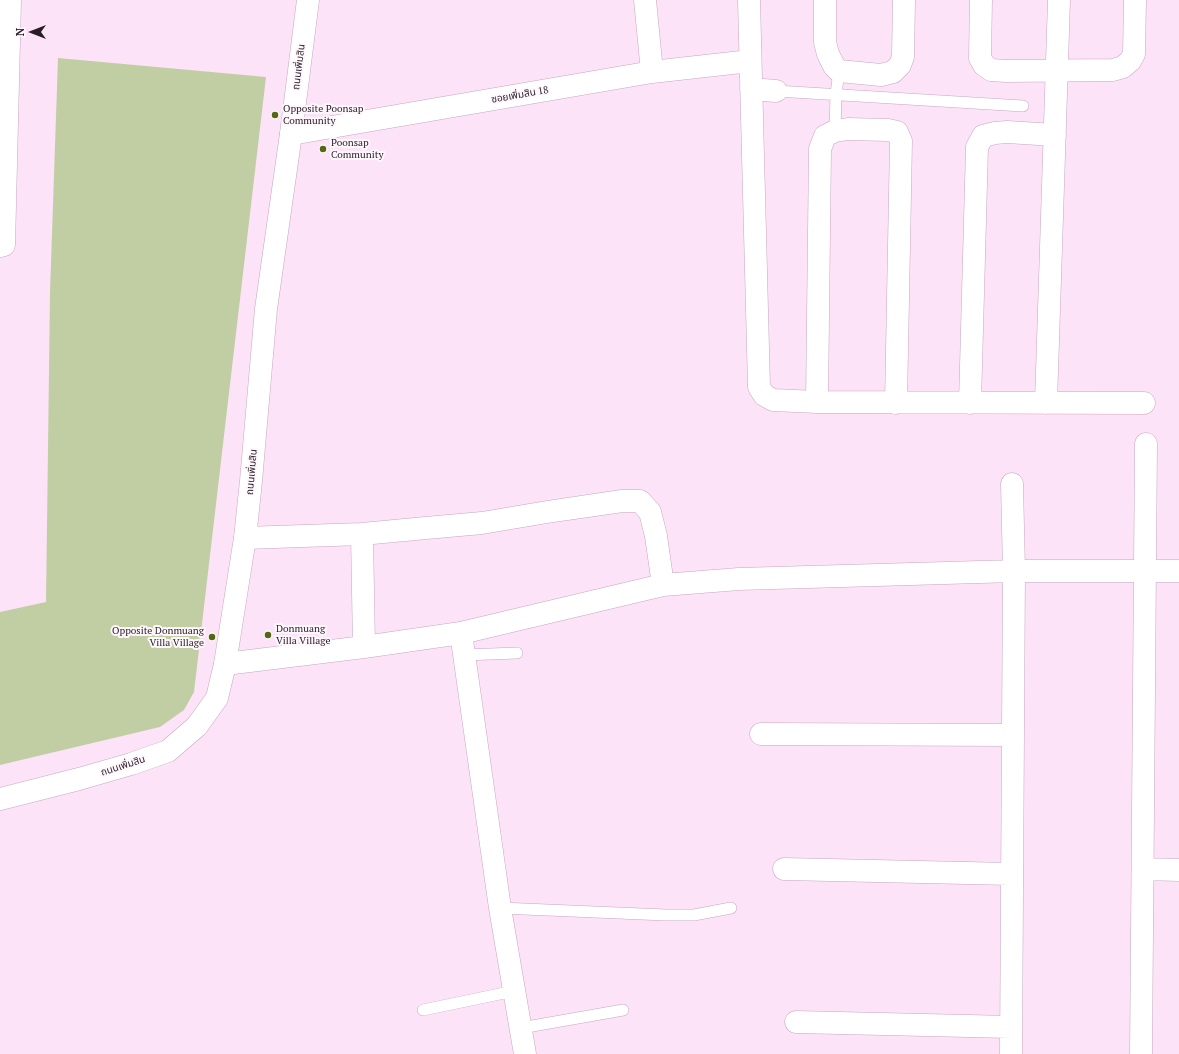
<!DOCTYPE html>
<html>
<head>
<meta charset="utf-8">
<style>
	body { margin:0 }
	#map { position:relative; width:1179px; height:1054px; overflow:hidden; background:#fde3f7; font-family:"PT Serif",serif }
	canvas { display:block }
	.north { position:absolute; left:12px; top:12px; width:40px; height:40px; -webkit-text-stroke:3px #fef7fc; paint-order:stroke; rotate:270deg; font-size:11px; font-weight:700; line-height:16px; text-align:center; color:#281c26 }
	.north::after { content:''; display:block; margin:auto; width:14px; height:18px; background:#281c26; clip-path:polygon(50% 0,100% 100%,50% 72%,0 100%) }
</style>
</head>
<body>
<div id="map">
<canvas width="1179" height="1054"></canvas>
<div class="north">N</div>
</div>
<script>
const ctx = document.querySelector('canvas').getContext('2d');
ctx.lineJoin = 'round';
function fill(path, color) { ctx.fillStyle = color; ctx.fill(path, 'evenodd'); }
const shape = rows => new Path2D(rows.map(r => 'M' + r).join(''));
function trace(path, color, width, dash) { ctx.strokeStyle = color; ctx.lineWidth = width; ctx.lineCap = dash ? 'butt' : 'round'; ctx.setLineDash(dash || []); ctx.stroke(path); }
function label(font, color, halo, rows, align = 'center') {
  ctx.font = font + ' "PT Serif","Noto Sans Thai",serif'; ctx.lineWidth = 4; ctx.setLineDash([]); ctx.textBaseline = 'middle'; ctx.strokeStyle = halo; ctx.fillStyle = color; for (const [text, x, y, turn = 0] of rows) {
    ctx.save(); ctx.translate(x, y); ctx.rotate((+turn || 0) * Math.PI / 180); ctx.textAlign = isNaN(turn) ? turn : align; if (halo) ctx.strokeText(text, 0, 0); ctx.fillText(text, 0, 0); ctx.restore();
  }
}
fill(shape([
	[58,58,266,77,194,692,184,710,160,727,0,765,0,612,46,602,50,292]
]), '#c1cea4');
const lane = shape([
	[776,91,1023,106],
	[835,131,836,94,839,71],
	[464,655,517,653],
	[500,908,666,915,694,915,731,908],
	[423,1010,514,991],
	[521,1028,623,1010]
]);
const street = shape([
	[645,0,652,72],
	[749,0,759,387,764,395,773,400,817,402,1144,403],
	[825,0,825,42,828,54,834,66,839,71,881,75,893,72,900,65,903,57,904,0],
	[981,0,980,58,984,65,991,70,1006,71,1113,70,1123,67,1130,61,1134,54,1135,0],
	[751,89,776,91],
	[291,134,652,72,750,61],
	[0,246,4,245,10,0],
	[817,402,820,149,825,136,835,131,848,129,888,130,897,132,901,141,896,403],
	[970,403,977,147,983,136,995,133,1007,132,1055,135],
	[1046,403,1059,0],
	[362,534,364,647],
	[245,538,362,534,426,528,482,523,547,512,622,501,640,501,650,512,656,536,663,585],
	[461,633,500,908,525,1054],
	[225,664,364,647,461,633,663,585,739,579,1014,571,1179,571],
	[761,734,1013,735],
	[784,869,1012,874],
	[1143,869,1179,870],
	[796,1022,1011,1027],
	[1011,1054,1014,571,1012,484],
	[1141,1054,1146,444]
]);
const secondary = shape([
	[0,799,79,779,131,764,168,751,197,726,217,698,225,664,245,538,251,481,266,309,291,134,308,0]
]);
trace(lane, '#c5a7c0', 12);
trace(street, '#c5a7c0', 23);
trace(secondary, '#c5a7c0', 23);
trace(lane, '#fff', 11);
trace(street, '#fff', 22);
trace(secondary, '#fff', 22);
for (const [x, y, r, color] of [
	[275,115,4,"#546713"],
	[323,149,4,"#546713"],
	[268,635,4,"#546713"],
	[212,637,4,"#546713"]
]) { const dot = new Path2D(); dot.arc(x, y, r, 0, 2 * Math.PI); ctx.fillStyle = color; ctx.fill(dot); trace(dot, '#fef7fc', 1.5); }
label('10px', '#281c26', '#fef7fc', [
	["ถนนเพิ่มสิน",299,67,-83],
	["ซอยเพิ่มสิน 18",520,95,-10],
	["ถนนเพิ่มสิน",252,472,-85],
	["ถนนเพิ่มสิน",123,766,-18]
]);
label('10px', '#281c26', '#fef7fc', [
	["Opposite Poonsap",283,109],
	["Community",283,121],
	["Poonsap",331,143],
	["Community",331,155],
	["Donmuang",276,629],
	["Villa Village",276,641],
	["Opposite Donmuang",204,631,"right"],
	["Villa Village",204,643,"right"]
], 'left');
</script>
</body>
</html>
